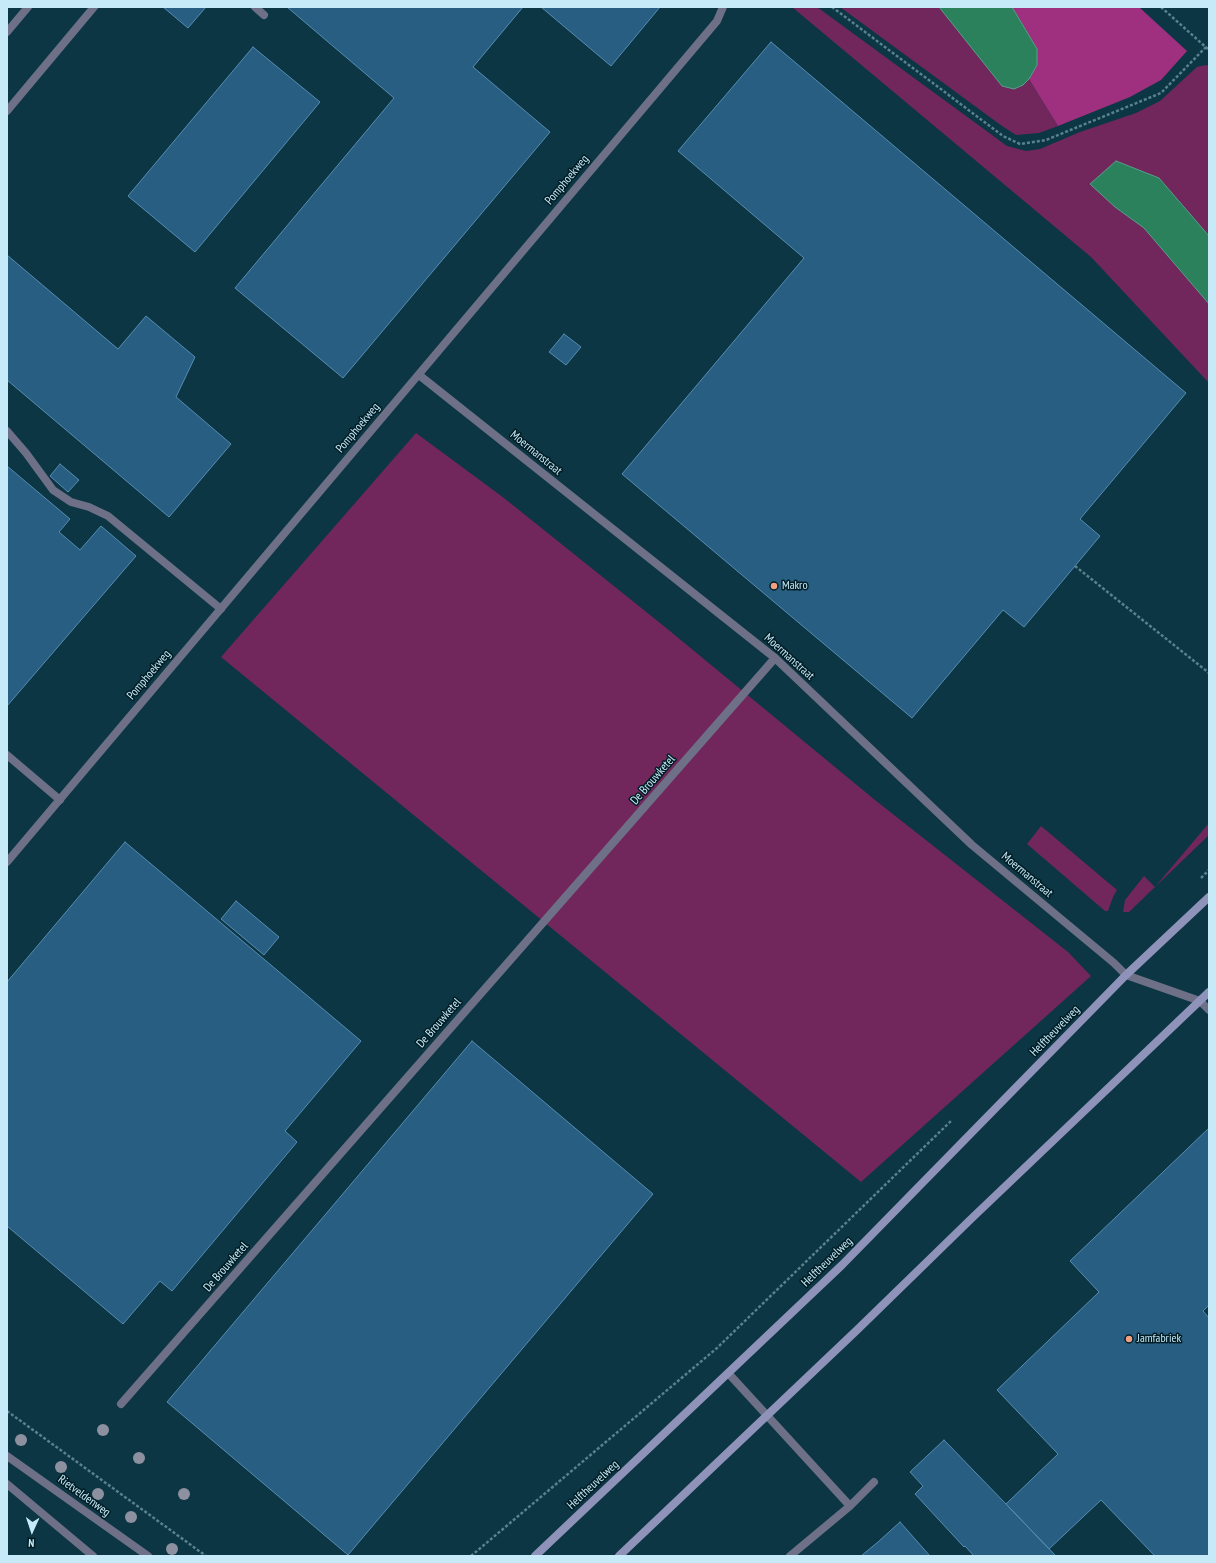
<!DOCTYPE html>
<html>
<head>
<meta charset="utf-8">
<style>
	body { margin:0 }
	#map { position:relative; width:1216px; height:1563px; overflow:hidden; background:#0c3643; font-family:"PT Sans Narrow",sans-serif }
	canvas { display:block }
	.frame { position:absolute; inset:0; border:8px solid #c6eaf7; pointer-events:none }
	.north { position:absolute; left:12px; top:1511px; width:40px; height:40px; -webkit-text-stroke:3px #001d26; paint-order:stroke; rotate:183deg; font-size:11px; font-weight:700; line-height:16px; text-align:center; color:#c6eaf7 }
	.north::after { content:''; display:block; margin:auto; width:14px; height:18px; background:#c6eaf7; clip-path:polygon(50% 0,100% 100%,50% 72%,0 100%) }
</style>
</head>
<body>
<div id="map">
<canvas width="1216" height="1563"></canvas>
<div class="frame"></div>
<div class="north">N</div>
</div>
<script>
const ctx = document.querySelector('canvas').getContext('2d');
ctx.lineJoin = 'round';
function fill(path, color) { ctx.fillStyle = color; ctx.fill(path, 'evenodd'); }
const shape = rows => new Path2D(rows.map(r => 'M' + r).join(''));
function trace(path, color, width, dash) { ctx.strokeStyle = color; ctx.lineWidth = width; ctx.lineCap = dash ? 'butt' : 'round'; ctx.setLineDash(dash || []); ctx.stroke(path); }
function label(font, color, halo, rows, align = 'center') {
  ctx.font = font + ' "PT Sans Narrow",sans-serif'; ctx.lineWidth = 3; ctx.setLineDash([]); ctx.textBaseline = 'middle'; ctx.strokeStyle = halo; ctx.fillStyle = color; for (const [text, x, y, turn = 0] of rows) {
    ctx.save(); ctx.translate(x, y); ctx.rotate((+turn || 0) * Math.PI / 180); ctx.textAlign = isNaN(turn) ? turn : align; if (halo) ctx.strokeText(text, 0, 0); ctx.fillText(text, 0, 0); ctx.restore();
  }
}
fill(shape([
	[792,7,817,7,1007,146,1026,151,1040,149,1080,132,1136,113,1160,101,1197,67,1206,65,1209,66,1209,236,1159,178,1115,207,1144,228,1209,304,1209,383,1091,257],
	[840,7,939,7,1002,86,1023,85,1029,79,1058,126,1039,133,1016,135,1002,126],
	[416,433,504,498,665,627,875,800,1068,952,1091,976,861,1182,221,657],
	[1209,823,1209,835,1129,912,1123,912,1125,900,1144,876,1155,887],
	[1041,826,1117,890,1113,897,1108,911,1105,911,1027,844]
]), '#71275b');
fill(shape([
	[1012,7,1139,7,1187,51,1161,80,1130,97,1058,126,1029,79,1037,65,1037,49]
]), '#9e307f');
const water = shape([
	[939,7,1012,7,1037,49,1037,65,1029,79,1023,85,1014,89,1002,86,939,7],
	[1116,161,1159,178,1209,236,1209,304,1144,228,1115,207,1090,184,1116,161]
]);
fill(water, '#2a815b');
trace(water, '#59a08a', 1);
const building = shape([
	[163,7,206,7,188,28,163,7],
	[287,7,523,7,473,67,550,132,343,378,235,288,394,98,287,7],
	[541,7,660,7,611,66,541,7],
	[771,42,1186,393,1080,519,1100,536,1024,627,1003,610,912,718,622,474,804,258,678,151,771,42],
	[253,47,320,102,195,252,128,196,253,47],
	[7,255,118,349,146,316,195,357,176,397,231,444,169,517,7,380,7,255],
	[564,334,581,347,566,365,549,352,564,334],
	[60,464,79,480,68,492,50,476,60,464],
	[7,466,70,519,59,532,80,550,101,526,136,556,7,706,7,466],
	[125,842,361,1041,285,1131,297,1142,172,1291,160,1281,123,1324,7,1226,7,982,125,842],
	[236,901,279,937,264,955,221,919,236,901],
	[472,1041,653,1194,348,1555,167,1402,472,1041],
	[1209,1128,1209,1305,1203,1311,1209,1318,1209,1556,1155,1556,1101,1500,1049,1549,1006,1504,1058,1454,997,1390,1099,1292,1070,1261,1209,1128],
	[944,1440,1006,1504,1056,1556,974,1556,965,1546,964,1547,915,1494,923,1486,910,1472,944,1440],
	[900,1522,930,1556,861,1556,878,1542,900,1522]
]);
fill(building, '#275e82');
trace(building, '#568db3', 1);
trace(shape([
	[832,7,1003,136,1020,144,1046,140,1161,93,1206,47],
	[1161,7,1209,50],
	[1075,566,1209,673],
	[1201,878,1209,870],
	[7,1411,206,1556],
	[471,1556,717,1348,952,1120]
]), '#5a818e', 2.5, [3, 2]);
trace(shape([
	[255,7,264,15],
	[7,32,28,7],
	[7,111,94,7],
	[7,431,26,453,53,490,71,502,89,507,108,516,221,609],
	[7,755,60,800],
	[1200,1001,1209,1010],
	[729,1374,850,1506],
	[121,1404,775,658],
	[790,1556,850,1506,874,1482]
]), '#6e7088', 8);
trace(shape([
	[419,375,775,658,972,845,1114,963,1126,975,1200,1001],
	[7,862,717,21,723,7]
]), '#6e7088', 8);
trace(shape([
	[7,1456,148,1556],
	[7,1484,93,1556]
]), '#6e7088', 8);
trace(shape([
	[535,1556,842,1265,1126,975,1209,897],
	[619,1556,857,1330,971,1219,1209,992]
]), '#9093b9', 8);
ctx.fillStyle = '#8d909f';
for (const [x, y] of [
	[103,1430],
	[21,1440],
	[139,1458],
	[61,1467],
	[98,1494],
	[184,1494],
	[131,1517],
	[172,1549]
]) { ctx.beginPath(); ctx.arc(x, y, 6, 0, 2 * Math.PI); ctx.fill(); }
for (const [x, y, r, color] of [
	[774,586,4,"#f2a081"],
	[1129,1339,4,"#f2a081"]
]) { const dot = new Path2D(); dot.arc(x, y, r, 0, 2 * Math.PI); ctx.fillStyle = color; ctx.fill(dot); trace(dot, '#001d26', 1.5); }
label('12px', '#c6eaf7', '#001d26', [
	["Pomphoekweg",567,180,-50],
	["Pomphoekweg",358,428,-50],
	["Moermanstraat",536,453,39],
	["Moermanstraat",789,657,42],
	["Pomphoekweg",149,675,-50],
	["De Brouwketel",653,780,-49],
	["Moermanstraat",1027,875,40],
	["De Brouwketel",439,1023,-49],
	["Helftheuvelweg",1055,1031,-46],
	["Helftheuvelweg",827,1262,-44],
	["De Brouwketel",226,1267,-49],
	["Helftheuvelweg",593,1485,-43],
	["Rietveldenweg",84,1496,36]
]);
label('12px', '#c6eaf7', '#001d26', [
	["Makro",782,586],
	["Jamfabriek",1137,1339]
], 'left');
</script>
</body>
</html>
